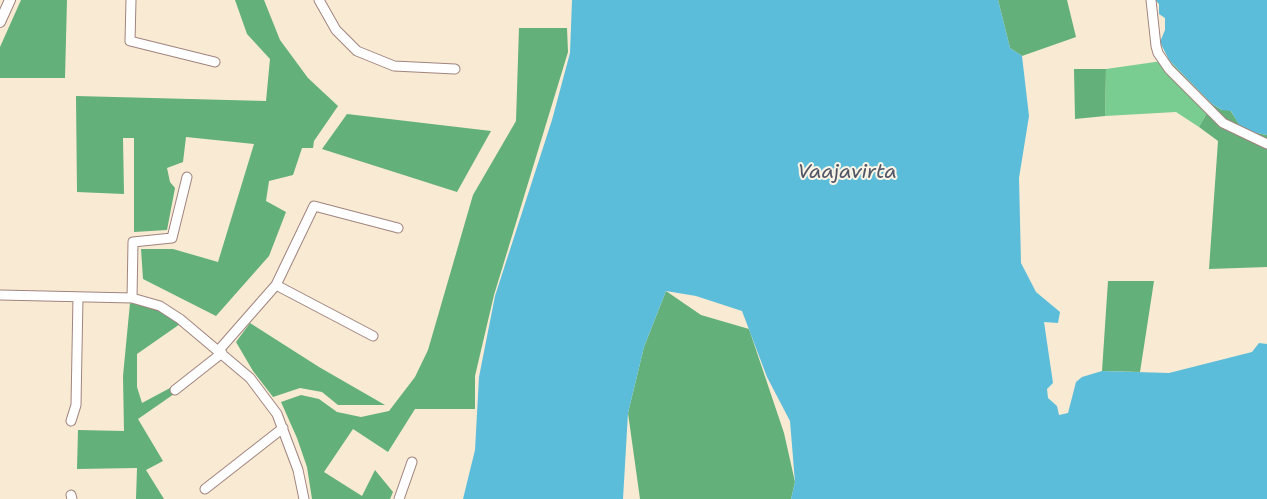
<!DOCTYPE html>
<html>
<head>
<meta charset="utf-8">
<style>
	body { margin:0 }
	canvas { display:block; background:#f8ead3 }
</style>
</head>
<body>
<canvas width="1267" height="499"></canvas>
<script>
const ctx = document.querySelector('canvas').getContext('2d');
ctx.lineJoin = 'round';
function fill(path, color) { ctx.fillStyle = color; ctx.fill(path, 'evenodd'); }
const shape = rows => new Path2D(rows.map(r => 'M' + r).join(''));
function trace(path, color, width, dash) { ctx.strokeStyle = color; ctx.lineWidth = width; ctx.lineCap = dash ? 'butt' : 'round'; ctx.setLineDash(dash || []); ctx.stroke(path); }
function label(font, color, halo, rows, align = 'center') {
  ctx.font = font + ' "Shantell Sans",sans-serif'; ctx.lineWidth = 4; ctx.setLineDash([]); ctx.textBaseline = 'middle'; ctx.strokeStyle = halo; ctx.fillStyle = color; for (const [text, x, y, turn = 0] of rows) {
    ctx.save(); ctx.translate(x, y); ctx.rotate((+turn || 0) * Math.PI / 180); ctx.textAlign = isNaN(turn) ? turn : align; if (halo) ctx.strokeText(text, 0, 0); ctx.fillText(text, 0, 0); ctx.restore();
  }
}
fill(shape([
	[1169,60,1212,104,1199,127,1176,112,1105,116,1106,69]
]), '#7acd90');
fill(shape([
	[21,0,67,0,65,78,0,78,0,47],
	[235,0,264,0,280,40,308,78,338,106,314,141,313,148,302,148,293,175,269,181,266,201,286,212,269,256,216,316,143,279,141,249,173,249,218,262,254,144,186,137,183,162,167,168,170,182,175,188,167,230,134,232,134,138,123,138,124,194,77,192,76,96,266,101,270,59,247,34],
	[998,0,1067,0,1076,37,1022,56,1010,48],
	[519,28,567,28,568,52,494,295,475,376,475,409,415,409,388,452,353,429,324,472,362,496,375,470,393,492,390,499,312,499,307,467,297,438,281,402,301,395,319,399,337,412,361,417,389,411,415,377,428,350,473,195,516,121],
	[1074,69,1106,69,1105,116,1075,119],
	[1212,104,1222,110,1230,110,1243,130,1267,135,1267,267,1209,269,1218,141,1199,127],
	[347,114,491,131,457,192,322,149],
	[1108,281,1154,281,1140,372,1102,371],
	[666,291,701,315,749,329,784,433,795,482,791,499,640,499,628,413,644,347],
	[130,303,159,309,180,324,137,354,137,387,142,403,170,388,174,394,138,419,163,461,146,470,164,499,136,499,137,468,77,469,78,430,124,431,123,376],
	[250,323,319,367,385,405,338,405,322,392,300,388,273,397,253,371,236,342]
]), '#63b07a');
fill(shape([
	[572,0,998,0,1010,48,1022,56,1029,116,1019,178,1021,263,1036,292,1060,312,1058,323,1044,322,1053,383,1047,389,1048,398,1057,406,1059,415,1068,413,1076,382,1082,377,1102,371,1169,373,1252,352,1259,343,1267,344,1267,499,791,499,795,482,790,421,767,377,742,311,696,296,666,291,644,347,628,413,623,499,463,499,475,450,479,377,495,296,552,120,570,53],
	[1155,0,1267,0,1267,135,1242,130,1231,111,1222,110,1212,104,1169,60,1160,42,1165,30,1165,18,1159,14,1159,4]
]), '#5bbdda');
const minor = shape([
	[131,0,130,41,215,62],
	[319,0,336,30,357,51,394,66,455,69],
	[1151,0,1156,46,1158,53,1169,69,1223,123,1267,144],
	[276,285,373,336],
	[0,295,132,298,160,306,180,319,250,378,277,414,298,470,304,499],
	[132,298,133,242,172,238,187,177],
	[219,350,276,285,314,206,398,228],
	[175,390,222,353],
	[71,421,76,405,78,297],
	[205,489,283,428],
	[71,495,72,499],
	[399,499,412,462]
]);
const tertiary = shape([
	[0,22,10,0]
]);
trace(minor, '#a1847f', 11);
trace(tertiary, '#a1847f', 12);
trace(minor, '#fff', 9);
trace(tertiary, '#fff', 10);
label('italic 20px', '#505668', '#fcf5e5', [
	["Vaajavirta",847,173]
]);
</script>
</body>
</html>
